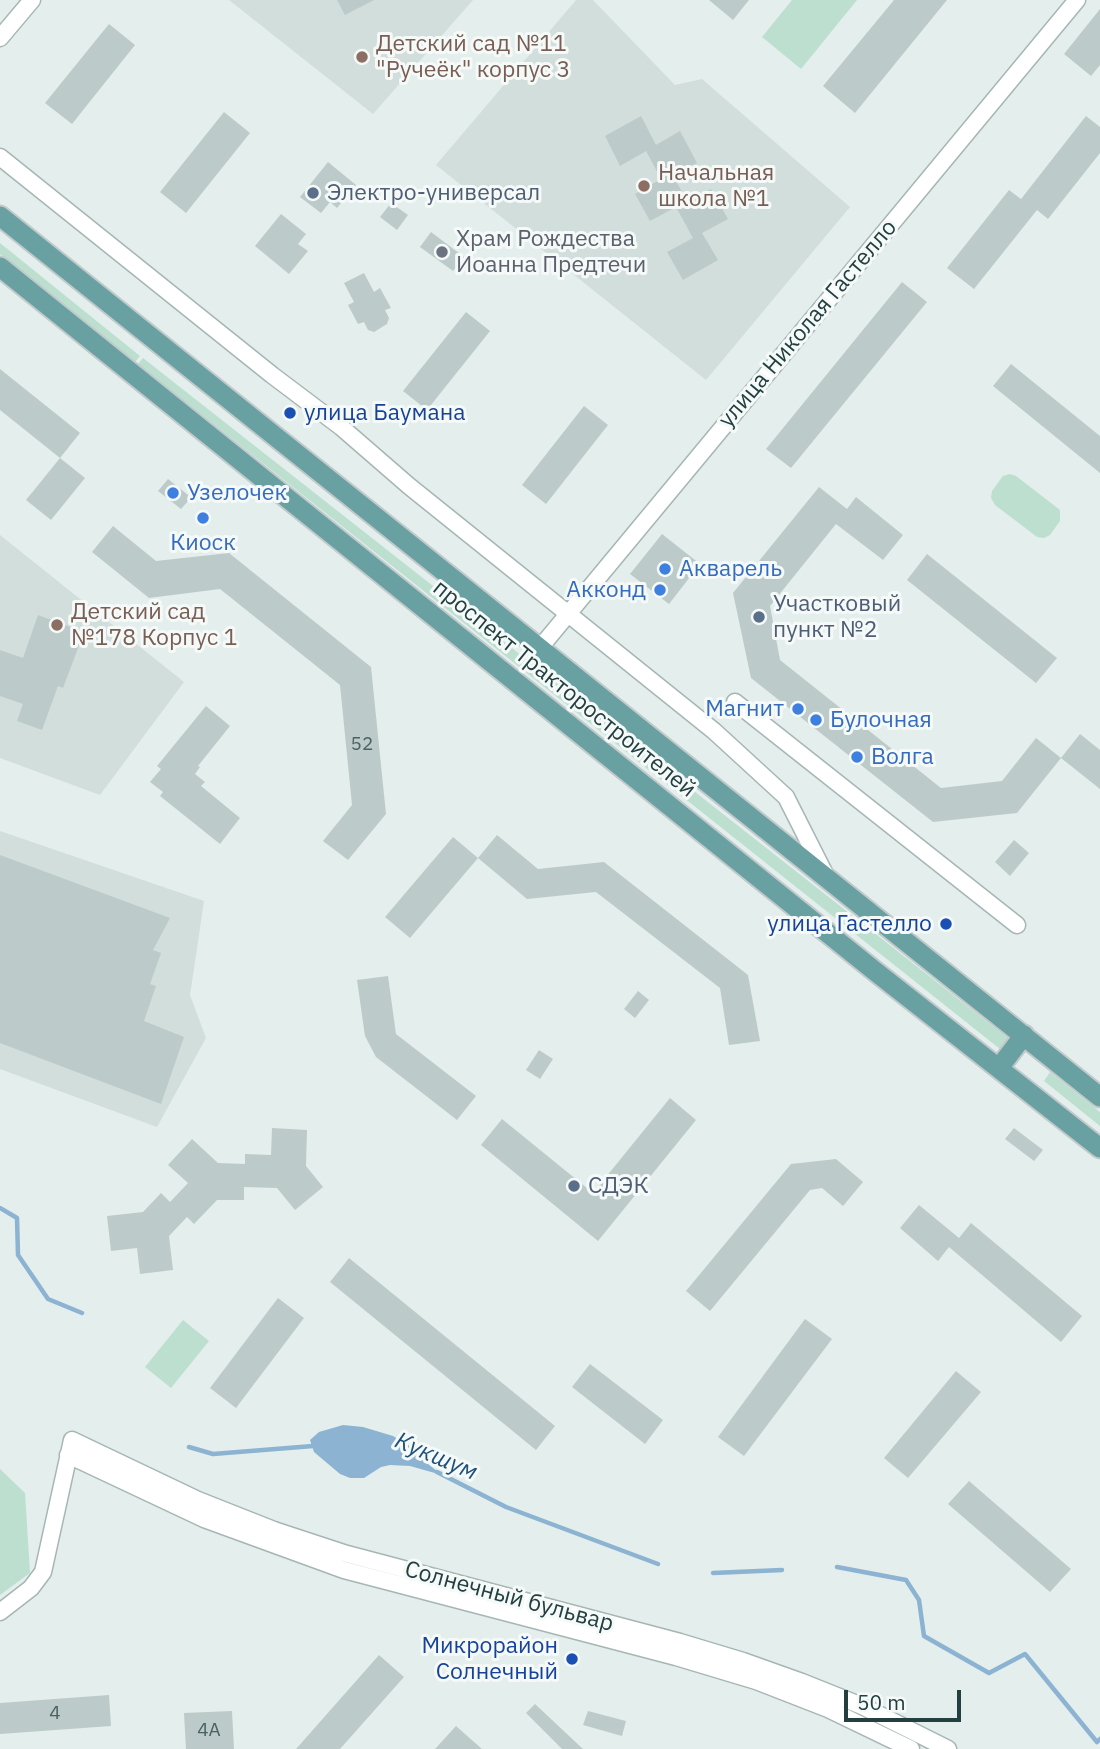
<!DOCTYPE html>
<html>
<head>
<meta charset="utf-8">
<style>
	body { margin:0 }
	#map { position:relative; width:1100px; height:1749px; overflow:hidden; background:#e4eeec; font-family:"IBM Plex Sans",sans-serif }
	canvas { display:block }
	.scale { position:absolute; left:844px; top:1690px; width:117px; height:32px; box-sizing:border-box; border:4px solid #233f40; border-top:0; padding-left:9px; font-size:21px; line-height:24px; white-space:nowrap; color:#233f40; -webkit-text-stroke:5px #f5faf9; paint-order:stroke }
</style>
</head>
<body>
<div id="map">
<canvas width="1100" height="1749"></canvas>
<div class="scale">50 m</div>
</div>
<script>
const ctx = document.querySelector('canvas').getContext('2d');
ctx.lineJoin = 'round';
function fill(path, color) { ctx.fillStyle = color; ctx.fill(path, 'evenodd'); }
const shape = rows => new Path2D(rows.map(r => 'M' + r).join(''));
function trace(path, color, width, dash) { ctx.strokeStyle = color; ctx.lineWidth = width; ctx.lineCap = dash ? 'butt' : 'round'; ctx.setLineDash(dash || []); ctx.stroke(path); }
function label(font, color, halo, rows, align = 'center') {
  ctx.font = font + ' "IBM Plex Sans",sans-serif'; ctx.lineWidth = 6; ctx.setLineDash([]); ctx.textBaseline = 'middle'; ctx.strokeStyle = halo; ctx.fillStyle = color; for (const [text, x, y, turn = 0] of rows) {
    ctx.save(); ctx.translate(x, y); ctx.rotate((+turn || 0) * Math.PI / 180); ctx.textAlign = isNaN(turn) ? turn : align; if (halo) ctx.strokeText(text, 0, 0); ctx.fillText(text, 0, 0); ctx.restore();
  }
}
fill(shape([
	[229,0,473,0,373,114],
	[576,0,593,0,675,85,702,79,850,207,706,380,436,165],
	[0,535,184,682,100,795,0,758],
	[0,831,204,901,190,995,206,1038,157,1127,0,1069]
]), '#d2dedc');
fill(shape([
	[792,0,857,0,801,69,762,37],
	[0,243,140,356,135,362,0,254],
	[143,358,1008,1038,1000,1049,138,364],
	[1010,474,1016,476,1060,510,1060,521,1050,535,1044,538,1037,537,995,505,991,498,992,491,1003,476],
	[1050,1072,1100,1112,1100,1126,1044,1081],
	[183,1320,209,1341,171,1388,145,1367],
	[0,1469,25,1493,30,1573,0,1595]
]), '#bddfd0');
fill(shape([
	[343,1425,363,1427,393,1436,416,1450,428,1464,442,1475,410,1466,390,1465,381,1467,364,1478,350,1478,340,1474,314,1452,310,1440,319,1432]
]), '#8cb3d2');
trace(shape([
	[0,1208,17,1218,18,1255,48,1299,82,1313],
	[189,1447,213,1454,313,1446],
	[437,1472,506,1507,658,1564],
	[837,1567,906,1580,919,1600,924,1636,989,1673,1025,1654,1097,1742,1100,1739],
	[713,1573,782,1570]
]), '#8cb3d2', 4.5);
fill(shape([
	[337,0,374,0,345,15],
	[709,0,749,0,733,20],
	[894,0,947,0,855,113,823,86],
	[1100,9,1100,65,1091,76,1064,54],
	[109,24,135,45,72,124,45,103],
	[224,112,250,133,186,213,160,192],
	[641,116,656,145,680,131,697,163,673,176,688,202,711,189,728,219,702,233,718,260,683,280,667,252,693,238,676,207,650,221,635,194,661,179,646,151,620,166,605,136],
	[1086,116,1100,127,1100,153,1048,219,1037,210,974,289,947,268,1009,190,1021,199],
	[328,162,356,185,337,208,330,202,321,213,300,197],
	[391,203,408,215,397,230,380,217],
	[281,214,306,234,298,244,308,251,289,274,255,246],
	[431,232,464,257,453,271,420,247],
	[364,273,374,292,380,288,391,308,385,310,389,318,387,324,374,332,368,330,364,322,358,324,348,305,354,302,344,283],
	[902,282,927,302,791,468,766,449],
	[466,312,490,331,427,410,403,391],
	[1011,364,1100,436,1100,473,993,386],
	[0,369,80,433,60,458,0,410],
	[584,406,608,425,546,504,522,485],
	[60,458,85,478,51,520,26,500],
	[168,479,188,495,189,500,181,509,158,491],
	[819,487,847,509,856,497,903,535,883,560,836,524,770,606,780,660,941,788,1002,781,1036,738,1061,758,1017,813,933,822,751,678,733,593],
	[113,526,156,561,229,553,371,667,386,814,348,860,323,841,352,805,340,685,220,589,149,598,92,552],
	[662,534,700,564,669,604,630,574],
	[927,554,1057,658,1036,683,907,580],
	[38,615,84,632,63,688,58,686,42,730,17,721,23,704,0,696,0,650,23,658],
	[206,706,230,726,198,766,200,767,195,774,205,782,201,786,240,818,220,844,160,796,163,792,150,782,161,769,157,766],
	[1080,734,1100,750,1100,789,1061,758],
	[497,835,538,869,604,862,748,975,760,1041,729,1045,720,988,596,892,527,899,478,858],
	[453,837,478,858,410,938,385,917],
	[1014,840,1029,853,1010,876,995,862],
	[0,855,170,918,153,950,161,953,150,984,156,986,144,1021,184,1037,161,1104,0,1043],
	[388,976,396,1034,476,1096,457,1120,376,1057,365,1036,357,980],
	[638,991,649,1000,635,1018,624,1009],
	[539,1050,553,1059,540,1079,526,1070],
	[670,1098,696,1120,598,1241,481,1145,502,1119,593,1193],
	[272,1128,307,1130,306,1166,323,1187,295,1210,277,1188,244,1187,244,1200,217,1200,194,1224,187,1217,169,1236,173,1270,140,1274,137,1248,111,1251,107,1216,143,1212,161,1193,170,1202,188,1183,168,1165,192,1139,218,1163,245,1164,245,1154,271,1155],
	[1014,1128,1043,1150,1034,1161,1005,1139],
	[836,1159,863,1182,843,1206,822,1188,810,1190,710,1311,686,1291,791,1164],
	[919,1205,959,1238,971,1223,1082,1316,1061,1342,949,1247,938,1261,900,1228],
	[349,1258,555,1426,536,1450,330,1282],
	[278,1298,304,1318,236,1408,210,1388],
	[805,1319,832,1339,744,1456,718,1437],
	[590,1364,663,1420,645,1444,572,1387],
	[956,1371,981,1392,908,1478,884,1458],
	[969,1481,1071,1569,1050,1592,948,1504],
	[379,1655,404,1677,340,1749,296,1749],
	[109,1695,111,1726,0,1734,0,1703],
	[535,1704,583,1749,562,1749,526,1713],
	[232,1711,234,1749,186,1749,184,1713],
	[588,1711,626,1721,622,1736,583,1725],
	[456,1726,482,1749,435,1749]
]), '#bccbc9');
const minor = shape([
	[0,38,32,0],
	[0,157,272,375,341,427,409,486,714,731,786,797,825,874],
	[539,649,1077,0],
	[735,702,1017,925],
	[68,1455,204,1519,344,1570,676,1657,756,1681,828,1709,911,1749],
	[0,1612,31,1588,43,1572,72,1440,198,1500,274,1530,347,1554,680,1642,743,1661,802,1682,862,1706,948,1749]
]);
const major = shape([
	[0,216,1100,1097],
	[0,267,876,972,1100,1148],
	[999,1068,1024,1035]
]);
trace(minor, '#a6b6b5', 19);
trace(major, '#c1c9ca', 23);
trace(minor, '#fff', 16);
trace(major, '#69a1a3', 19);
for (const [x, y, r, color] of [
	[362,57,7,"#8d6e63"],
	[644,186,7,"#8d6e63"],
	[313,193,7,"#5c6f8a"],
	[442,252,7,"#6b7280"],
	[290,413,7,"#1a4fb4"],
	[173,493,7,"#3f7fe0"],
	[203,518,7,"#3f7fe0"],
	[665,569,7,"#3f7fe0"],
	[660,590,7,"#3f7fe0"],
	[759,617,7,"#5c6f8a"],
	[57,625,7,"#8d6e63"],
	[798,709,7,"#3f7fe0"],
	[816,720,7,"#3f7fe0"],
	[857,757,7,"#3f7fe0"],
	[946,924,7,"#1a4fb4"],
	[574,1186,7,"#5c6f8a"],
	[572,1659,7,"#1a4fb4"]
]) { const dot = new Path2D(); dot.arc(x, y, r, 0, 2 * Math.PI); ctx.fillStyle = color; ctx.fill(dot); trace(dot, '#f5faf9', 2.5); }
label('19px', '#496262', null, [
	["52",362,745],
	["4",55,1714],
	["4А",209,1731]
]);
label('23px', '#785e54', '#f5faf9', [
	["Детский сад №11",376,44],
	["\"Ручеёк\" корпус 3",376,70],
	["Начальная",658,173],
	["школа №1",658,199],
	["Детский сад",71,612],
	["№178 Корпус 1",71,638]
], 'left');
label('23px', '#4e5e75', '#f5faf9', [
	["Электро-универсал",327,193],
	["Участковый",773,604],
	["пункт №2",773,630],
	["СДЭК",588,1186]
], 'left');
label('23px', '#5b616d', '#f5faf9', [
	["Храм Рождества",456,239],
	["Иоанна Предтечи",456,265]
], 'left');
label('23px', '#233f40', '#f5faf9', [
	["улица Николая Гастелло",808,324,-50],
	["проспект Тракторостроителей",564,689,39],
	["Солнечный бульвар",509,1597,15]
]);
label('23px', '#164399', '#f5faf9', [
	["улица Баумана",304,413,"left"],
	["улица Гастелло",932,924],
	["Микрорайон",558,1646],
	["Солнечный",558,1672]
], 'right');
label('23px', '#366cbe', '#f5faf9', [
	["Узелочек",187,493],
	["Киоск",203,543,"center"],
	["Акварель",679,569],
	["Акконд",646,590,"right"],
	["Магнит",784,709,"right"],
	["Булочная",830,720],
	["Волга",871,757]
], 'left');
label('italic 24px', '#1d517c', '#f5faf9', [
	["Кукшум",436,1457,23]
]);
</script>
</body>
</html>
